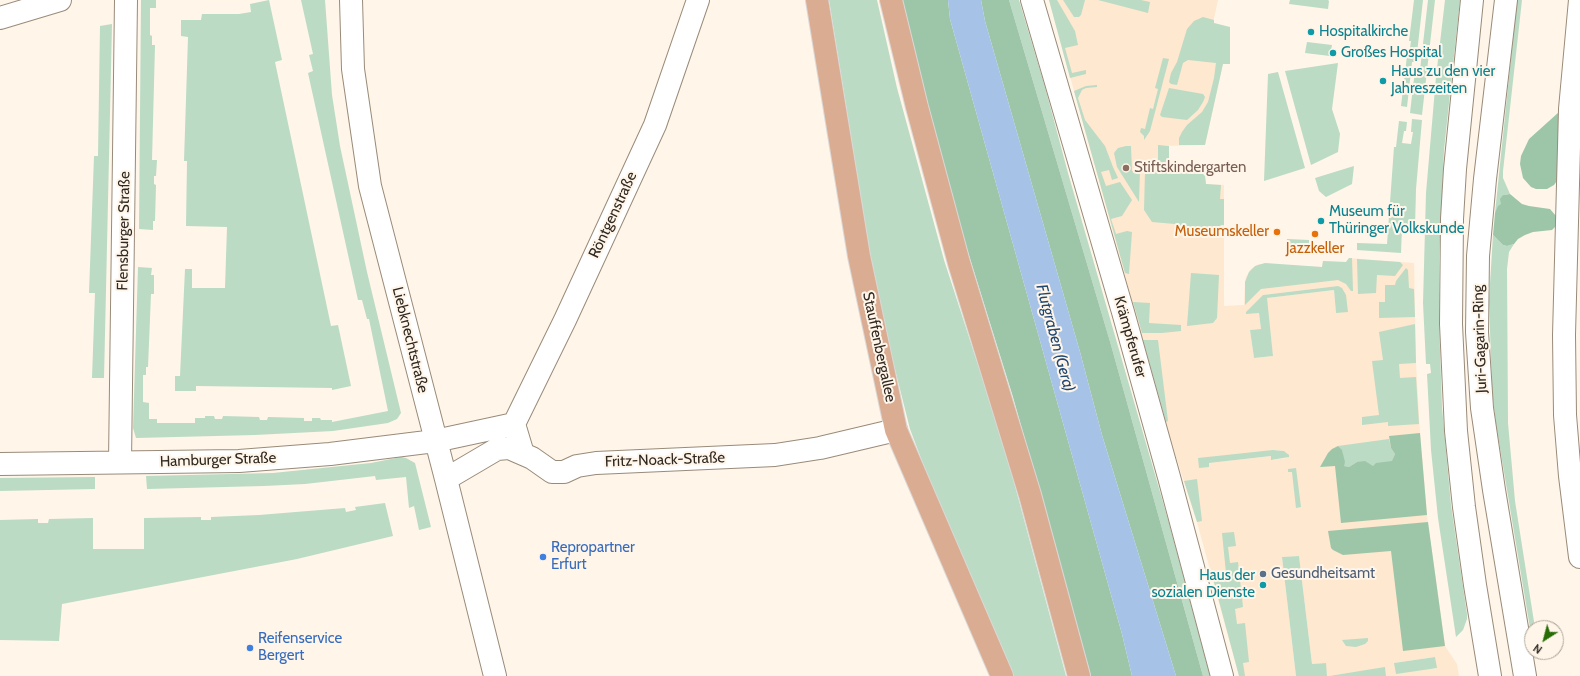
<!DOCTYPE html>
<html>
<head>
<meta charset="utf-8">
<style>
	body { margin:0 }
	#map { position:relative; width:1580px; height:676px; overflow:hidden; background:#fff5e9; font-family:Cabin,sans-serif }
	canvas { display:block }
	.north { position:absolute; left:1524px; top:620px; width:40px; height:40px; box-sizing:border-box; background:#fff5e9; border:1px solid #aca399; border-radius:50%; rotate:216deg; font-size:11px; font-weight:700; line-height:16px; text-align:center; color:#2f2922 }
	.north::after { content:''; display:block; margin:auto; width:14px; height:18px; background:#286c05; clip-path:polygon(50% 0,100% 100%,50% 72%,0 100%) }
</style>
</head>
<body>
<div id="map">
<canvas width="1580" height="676"></canvas>
<div class="north">N</div>
</div>
<script>
const ctx = document.querySelector('canvas').getContext('2d');
ctx.lineJoin = 'round';
function fill(path, color) { ctx.fillStyle = color; ctx.fill(path, 'evenodd'); }
const shape = rows => new Path2D(rows.map(r => 'M' + r).join(''));
function trace(path, color, width, dash) { ctx.strokeStyle = color; ctx.lineWidth = width; ctx.lineCap = dash ? 'butt' : 'round'; ctx.setLineDash(dash || []); ctx.stroke(path); }
function label(font, color, halo, rows, align = 'center') {
  ctx.font = font + ' Cabin,sans-serif'; ctx.lineWidth = 4; ctx.setLineDash([]); ctx.textBaseline = 'middle'; ctx.strokeStyle = halo; ctx.fillStyle = color; for (const [text, x, y, turn = 0] of rows) {
    ctx.save(); ctx.translate(x, y); ctx.rotate((+turn || 0) * Math.PI / 180); ctx.textAlign = isNaN(turn) ? turn : align; if (halo) ctx.strokeText(text, 0, 0); ctx.fillText(text, 0, 0); ctx.restore();
  }
}
fill(shape([
	[1049,0,1218,0,1213,23,1225,26,1223,63,1205,145,1158,146,1159,172,1203,174,1205,176,1206,184,1224,185,1224,306,1244,305,1245,282,1246,277,1251,269,1259,264,1322,267,1323,261,1346,262,1349,258,1414,263,1416,363,1420,433,1427,515,1445,646,1457,664,1459,676,1386,676,1385,668,1327,676,1325,663,1312,664,1299,556,1282,557,1296,676,1239,676,1197,522,1168,432],
	[1338,286,1344,291,1336,313,1334,290,1266,298,1273,356,1254,358,1250,330,1261,329,1259,313,1263,295],
	[1273,450,1284,451,1288,454,1287,458,1272,460,1271,456,1209,463],
	[1435,657,1436,669,1394,663]
]), '#fee8cf');
fill(shape([
	[141,0,156,0,156,8,150,8,150,35,152,36,152,45,155,45,152,160,157,160,156,176,154,176,154,184,156,185,155,221,153,221,153,230,139,229],
	[269,0,282,60,275,62,331,326,338,325,351,386,332,390,332,388,196,386,196,391,175,391,175,376,180,376,185,269,192,269,192,288,225,288,227,227,186,226,187,161,184,161,188,37,181,36,181,20,201,20,202,14,239,14,251,12,250,4],
	[301,0,325,0,332,95,340,146,367,272,401,413,397,419,388,423,333,431,255,435,136,438,133,428,138,267,152,268,151,275,154,275,154,294,151,294,148,367,146,367,146,375,143,375,143,402,149,403,149,419,157,419,157,423,195,423,195,418,205,418,205,416,214,416,215,419,222,419,223,416,259,417,260,420,267,420,268,417,304,418,304,421,312,421,312,418,320,418,321,420,332,420,332,422,388,411,369,319,367,319,362,300,358,300,308,73,313,71,309,55,313,54],
	[829,0,877,0,897,88,944,260,1004,445,1066,676,1014,676,931,485,910,429,871,274,853,149],
	[1009,0,1019,0,1045,87,1068,173,1169,523,1210,676,1203,676,1111,345],
	[1049,0,1057,0,1075,31,1078,45,1065,48,1072,73,1086,70,1086,74,1070,78],
	[1063,0,1085,0,1081,15,1079,17,1074,17],
	[1098,0,1141,0,1150,2,1148,13],
	[1290,0,1328,0,1329,1,1328,9,1289,4],
	[1414,0,1423,0,1416,62,1412,62,1407,107,1401,106,1407,56,1409,56,1411,41,1409,41],
	[1428,0,1435,0,1422,115,1410,113,1415,70,1420,70],
	[1445,0,1460,0,1444,150,1439,259,1439,321,1442,407,1451,505,1467,614,1467,619,1463,630,1456,637,1438,518,1431,450,1427,374,1431,373,1430,364,1426,364,1423,303,1426,193,1436,77],
	[1517,0,1522,0,1503,171,1503,178,1510,194,1503,195,1502,204,1495,213],
	[1203,17,1214,20,1214,23,1230,27,1230,64,1223,64,1205,145,1179,145,1179,138,1182,132,1187,125,1202,112,1208,102,1214,78,1216,63,1188,60,1183,63,1177,85,1171,84,1169,82,1171,73,1177,62,1187,29,1194,21],
	[112,24,104,378,92,378,95,293,89,293,94,156,98,156,100,26],
	[1307,42,1332,45,1330,56,1305,53],
	[1163,58,1169,59,1150,131,1144,140,1144,136,1140,132,1141,128,1145,129,1150,108,1153,109,1158,89,1155,88],
	[1338,63,1332,109,1340,134,1338,152,1311,165,1285,71],
	[1278,72,1305,168,1264,181,1268,74],
	[1097,85,1097,87,1086,88,1082,90,1078,98,1085,120,1105,146,1113,167,1118,178,1112,180,1109,170,1101,172,1106,186,1120,182,1132,200,1122,216,1111,219,1116,234,1127,231,1132,232,1129,274,1125,273,1074,91,1086,86],
	[1169,88,1203,94,1205,97,1203,102,1198,110,1187,120,1162,117,1160,115],
	[1412,119,1422,120,1416,189,1415,228,1402,227,1401,253,1357,250,1357,243,1387,244,1394,147,1396,147,1399,121,1407,122,1406,131,1404,131,1402,143,1411,144,1413,132,1411,132],
	[1158,145,1169,146,1169,166,1158,166],
	[1126,146,1131,146,1132,171,1140,172,1139,202,1117,167,1114,153,1118,148],
	[1354,166,1352,184,1326,197,1319,191,1315,178],
	[1145,172,1203,174,1205,176,1206,184,1221,185,1220,199,1224,199,1224,225,1221,225,1214,232,1193,232,1175,231,1175,224,1152,222,1144,210],
	[1493,235,1503,245,1507,246,1514,244,1509,252,1507,269,1508,423,1515,501,1535,628,1532,628,1532,640,1496,424,1492,391,1489,300],
	[1287,239,1309,240,1309,248,1286,247],
	[1349,258,1352,258,1353,291,1351,291,1346,284,1338,280,1261,289,1245,305,1245,282,1249,272,1255,266,1265,263,1322,267,1323,261,1346,262],
	[1357,259,1400,262,1403,265,1395,276,1377,275,1376,293,1358,294],
	[1406,268,1408,270,1409,288,1414,289,1415,317,1379,318,1379,302,1385,302,1385,285,1395,285,1396,281],
	[1191,273,1219,275,1217,318,1213,323,1187,326],
	[1338,286,1342,288,1346,295,1348,312,1336,313,1334,290,1267,298,1273,356,1254,358,1250,330,1261,329,1259,313,1246,314,1246,312,1263,295],
	[1133,302,1150,303,1149,323,1181,325,1181,331,1162,333,1142,333],
	[1415,324,1416,363,1399,364,1400,378,1416,377,1419,424,1388,426,1388,422,1362,425,1362,417,1379,415,1372,361,1383,360,1379,332],
	[1143,340,1158,340,1168,421,1166,422],
	[1389,439,1391,448,1395,454,1392,462,1373,466,1357,462,1349,467,1343,466,1344,462,1342,451,1338,446],
	[1273,450,1284,451,1289,455,1289,457,1271,460,1271,456,1209,463,1209,467,1199,468,1198,458],
	[401,457,406,458,415,463,431,527,419,530,414,506,409,508,406,477,376,480,375,476,305,484,264,486,147,489,146,476,273,473,371,463],
	[1296,468,1301,507,1296,508,1292,472,1288,472,1288,469],
	[95,477,95,489,0,491,0,478],
	[1197,479,1202,521,1197,522,1184,481],
	[385,503,393,536,297,559,62,604,59,641,0,640,0,520,38,519,38,523,48,523,49,519,93,518,93,549,144,549,144,518,201,517,201,520,211,520,211,517,259,515,345,508,346,512,356,510,355,507],
	[1234,532,1236,546,1228,547,1230,563,1238,562,1243,607,1235,609,1237,624,1245,623,1249,662,1243,663,1245,676,1239,676,1212,575,1226,573,1222,533],
	[1299,556,1312,664,1326,663,1327,676,1296,676,1282,557],
	[1368,638,1368,641,1365,644,1356,647,1346,646,1342,640],
	[1435,657,1437,668,1396,674,1394,663],
	[1385,667,1386,676,1329,676]
]), '#bbdbc4');
fill(shape([
	[901,0,948,0,950,19,1122,634,1132,676,1091,676,1013,397,935,146],
	[981,0,1009,0,1111,345,1203,676,1176,676,1102,435,1080,352,985,21],
	[1559,112,1561,114,1557,181,1554,185,1547,189,1536,189,1531,187,1523,178,1520,164,1521,156,1529,139],
	[1510,194,1522,204,1529,206,1550,209,1556,216,1556,226,1552,230,1533,232,1525,235,1518,239,1514,244,1507,246,1503,245,1493,235,1495,213,1498,206,1501,204,1500,199,1503,195],
	[1420,433,1427,515,1341,523,1335,466,1320,467,1328,453,1332,449,1338,446,1342,450,1345,462,1344,466,1349,467,1357,462,1365,461,1373,466,1376,463,1392,461,1395,454,1391,448,1389,436],
	[1428,522,1445,646,1403,651,1391,551,1343,555,1333,550,1331,548,1328,531]
]), '#9dc6a9');
fill(shape([
	[948,0,981,0,985,21,1080,352,1102,435,1176,676,1132,676,1122,634,950,19]
]), '#a6c3e7');
const minor = shape([
	[351,0,353,69,370,186,446,479,495,676],
	[1032,0,1123,312,1169,477,1222,676],
	[1472,0,1455,169,1452,219,1451,324,1456,431,1464,507,1475,585,1490,676],
	[1506,0,1485,179,1478,256,1477,332,1482,408,1494,490,1525,676],
	[1580,0,1570,109,1564,335,1565,415,1570,476,1580,557],
	[0,18,60,0],
	[523,454,514,424,565,320,655,125,698,0],
	[120,462,126,0],
	[0,464,239,461,330,454,435,441,514,424],
	[446,479,497,449,509,448,532,458,552,472,564,472,577,466,596,463,775,455,820,448,896,430]
]);
const major = shape([
	[817,0,859,256,896,430,1002,676],
	[891,0,917,107,959,263,1030,495,1079,676]
]);
trace(minor, '#998b79', 24);
trace(major, '#dad8d7', 24);
trace(minor, '#fff', 22);
trace(major, '#daad92', 22);
for (const [x, y, r, color] of [
	[1311,32,4,"#0f9aa8"],
	[1333,53,4,"#0f9aa8"],
	[1383,81,4,"#0f9aa8"],
	[1126,168,4,"#8d6e63"],
	[1321,221,4,"#0f9aa8"],
	[1277,232,4,"#e8710a"],
	[1315,234,4,"#e8710a"],
	[543,557,4,"#3f7fe0"],
	[1263,574,4,"#5c6f8a"],
	[1263,585,4,"#0f9aa8"],
	[250,648,4,"#3f7fe0"]
]) { const dot = new Path2D(); dot.arc(x, y, r, 0, 2 * Math.PI); ctx.fillStyle = color; ctx.fill(dot); trace(dot, '#fff5e9', 1.5); }
label('15px', '#0d838f', '#fff5e9', [
	["Hospitalkirche",1319,32],
	["Großes Hospital",1341,53],
	["Haus zu den vier",1391,72],
	["Jahreszeiten",1391,89],
	["Museum für",1329,212],
	["Thüringer Volkskunde",1329,229],
	["Haus der",1255,576,"right"],
	["sozialen Dienste",1255,593,"right"]
], 'left');
label('15px', '#785e54', '#fff5e9', [
	["Stiftskindergarten",1134,168]
], 'left');
label('15px', '#2f2922', '#fff5e9', [
	["Röntgenstraße",613,215,-65],
	["Flensburger Straße",124,231,-89],
	["Krämpferufer",1130,337,74],
	["Juri-Gagarin-Ring",1480,339,-92],
	["Liebknechtstraße",410,340,76],
	["Stauffenbergallee",879,347,78],
	["Hamburger Straße",218,460,-2],
	["Fritz-Noack-Straße",665,460,-2]
]);
label('15px', '#c56008', '#fff5e9', [
	["Museumskeller",1269,232],
	["Jazzkeller",1315,249,"center"]
], 'right');
label('15px', '#366cbe', '#fff5e9', [
	["Repropartner",551,548],
	["Erfurt",551,565],
	["Reifenservice",258,639],
	["Bergert",258,656]
], 'left');
label('15px', '#4e5e75', '#fff5e9', [
	["Gesundheitsamt",1271,574]
], 'left');
label('italic 16px', '#1f4774', '#fff5e9', [
	["Flutgraben (Gera)",1055,338,75]
]);
</script>
</body>
</html>
